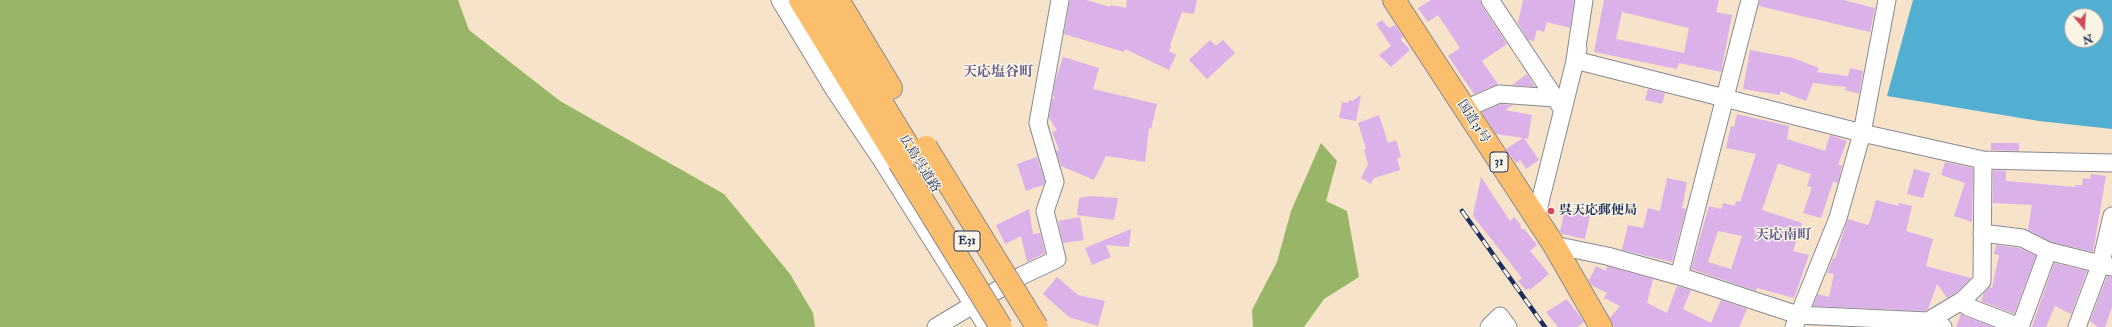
<!DOCTYPE html>
<html>
<head>
<meta charset="utf-8">
<style>
	body { margin:0 }
	#map { position:relative; width:2112px; height:327px; overflow:hidden; background:#f6e3c9; font-family:"IM FELL Double Pica",serif }
	canvas { display:block }
	.north { position:absolute; left:2064px; top:8px; width:40px; height:40px; box-sizing:border-box; background:#fcf5e5; border:1px solid #a2a6af; border-radius:50%; rotate:162deg; font-size:11px; font-weight:700; line-height:16px; text-align:center; color:#1b2f5e }
	.north::after { content:''; display:block; margin:auto; width:14px; height:18px; background:#d1495b; clip-path:polygon(50% 0,100% 100%,50% 72%,0 100%) }
</style>
</head>
<body>
<div id="map">
<canvas width="2112" height="327"></canvas>
<div class="north">N</div>
</div>
<script>
const ctx = document.querySelector('canvas').getContext('2d');
ctx.lineJoin = 'round';
function fill(path, color) { ctx.fillStyle = color; ctx.fill(path, 'evenodd'); }
const shape = rows => new Path2D(rows.map(r => 'M' + r).join(''));
function trace(path, color, width, dash) { ctx.strokeStyle = color; ctx.lineWidth = width; ctx.lineCap = dash ? 'butt' : 'round'; ctx.setLineDash(dash || []); ctx.stroke(path); }
function label(font, color, halo, rows, align = 'center') {
  ctx.font = font + ' "IM FELL Double Pica","Noto Serif JP",serif'; ctx.lineWidth = 3; ctx.setLineDash([]); ctx.textBaseline = 'middle'; ctx.strokeStyle = halo; ctx.fillStyle = color; for (const [text, x, y, turn = 0] of rows) {
    ctx.save(); ctx.translate(x, y); ctx.rotate((+turn || 0) * Math.PI / 180); ctx.textAlign = isNaN(turn) ? turn : align; if (halo) ctx.strokeText(text, 0, 0); ctx.fillText(text, 0, 0); ctx.restore();
  }
}
fill(shape([
	[0,0,458,0,469,30,560,101,724,194,790,274,813,313,815,327,0,327],
	[1321,143,1337,161,1326,201,1347,211,1359,277,1324,299,1304,327,1253,327,1252,310,1277,262,1291,211]
]), '#99b668');
fill(shape([
	[1913,0,2112,0,2112,129,2039,121,1887,96],
	[2072,16,2096,16,2096,40,2072,40]
]), '#52afd1');
fill(shape([
	[1070,0,1086,0,1110,7,1111,5,1126,8,1127,0,1197,0,1194,14,1182,12,1170,45,1171,46,1169,51,1176,55,1169,70,1125,49,1124,52,1064,34],
	[1431,0,1480,0,1482,6,1507,44,1482,61,1498,84,1474,94,1448,56,1460,48,1438,15,1428,22,1418,8],
	[1523,0,1574,0,1570,28,1547,22,1544,32,1537,30,1534,41,1528,40,1518,23],
	[1604,0,1719,0,1716,12,1732,15,1721,72,1679,63,1677,69,1594,52],
	[1622,12,1689,28,1684,53,1616,39],
	[1760,0,1843,0,1875,8,1870,32,1759,6],
	[1382,20,1389,28,1395,25,1403,37,1400,39,1410,50,1391,67,1379,55,1391,46,1376,24],
	[1210,40,1216,46,1223,40,1235,53,1207,79,1189,60],
	[1750,50,1793,58,1819,68,1817,72,1848,76,1850,68,1863,71,1859,94,1845,90,1846,87,1813,83,1806,101,1780,91,1780,95,1743,89],
	[1063,57,1099,68,1093,89,1157,104,1151,129,1149,128,1145,162,1106,156,1094,180,1061,166,1056,151,1059,150,1052,132,1057,130,1049,118,1052,99,1055,98,1053,96,1055,82],
	[1527,74,1535,87,1512,85],
	[1648,89,1665,93,1662,104,1645,100],
	[1361,95,1356,121,1339,118,1342,102,1348,103,1349,100,1352,101],
	[1501,104,1513,105,1505,110,1532,115,1528,139,1524,138,1539,160,1526,169,1520,160,1516,163,1506,149,1523,138,1496,134,1482,112],
	[1737,114,1789,126,1787,139,1825,151,1830,135,1847,141,1838,164,1842,166,1838,183,1833,182,1821,218,1803,213,1812,187,1807,186,1811,174,1780,164,1778,164,1762,210,1802,223,1793,251,1809,255,1794,298,1757,288,1756,291,1691,269,1709,206,1721,209,1723,203,1735,206,1736,201,1740,202,1756,154,1726,148,1731,126,1734,127],
	[1718,231,1742,236,1731,269,1708,262],
	[1379,115,1388,143,1396,140,1401,157,1397,159,1400,170,1374,178,1371,184,1361,178,1368,164,1364,150,1366,149,1358,123],
	[1991,143,2019,143,2019,151,1991,150],
	[1037,157,1045,182,1043,185,1026,191,1017,164],
	[1945,162,1973,168,1972,222,1954,216,1965,183,1941,175],
	[1914,169,1930,173,1923,198,1907,194],
	[1993,170,2006,171,2006,181,2075,187,2076,185,2082,185,2083,178,2090,179,2091,174,2106,176,2093,252,2051,242,2028,230,2032,205,1993,203],
	[1481,177,1510,221,1514,217,1521,225,1520,228,1525,230,1537,245,1530,251,1549,274,1530,290,1529,288,1526,290,1518,281,1522,278,1473,216],
	[1667,178,1687,182,1682,208,1686,209,1672,262,1622,250,1628,225,1643,228,1648,208,1660,211],
	[1089,196,1118,198,1114,220,1077,215,1079,198],
	[1876,200,1898,206,1899,203,1912,206,1906,231,1933,239,1926,266,1971,278,1957,292,1947,298,1937,284,1928,309,1925,311,1813,306,1818,294,1829,297,1834,274,1827,273,1833,258,1835,258,1848,219,1867,225,1869,224],
	[1029,209,1033,234,1040,233,1045,253,1027,262,1021,236,1005,244,996,225],
	[1565,209,1590,215,1585,239,1562,234,1560,231],
	[1080,217,1084,240,1063,243,1058,221],
	[1131,229,1129,247,1106,245,1111,257,1092,265,1085,248],
	[1996,245,2019,248,2036,256,2014,314,1981,301,1984,293,1990,287,1992,288,1999,255,1994,254],
	[2054,263,2087,271,2071,314,2055,306,2046,327,2032,327],
	[1596,266,1606,271,1607,266,1653,279,1647,303,1667,313,1677,286,1691,290,1683,309,1711,323,1721,300,1747,309,1739,327,1614,327,1610,318,1620,306,1604,298,1607,293,1591,285,1589,280],
	[2107,276,2112,277,2112,307,2105,327,2098,327,2090,321],
	[1057,277,1078,295,1105,301,1098,326,1069,317,1043,294],
	[1567,299,1584,322,1577,327,1558,327,1546,312],
	[1961,314,1964,316,1992,327,1956,327]
]), '#dbb1e9');
const minor = shape([
	[780,0,835,91,881,159,987,327],
	[1490,0,1563,110],
	[1584,0,1575,60,1862,133,1983,160,2112,163],
	[1465,109,1499,94,1555,98],
	[1536,218,1578,49],
	[1982,233,2022,238,2048,251,2112,267],
	[1554,245,1607,256,1679,276,1798,315,1928,321,1943,327],
	[1679,276,1750,0],
	[1961,301,1968,307,2020,327],
	[1928,321,1963,300,1982,281,1983,160],
	[936,327,1021,276,1057,259,1045,211,1055,182,1038,123,1060,0],
	[1489,327,1500,316,1508,327],
	[1794,327,1838,218,1862,133,1887,0],
	[2020,327,2048,251],
	[2077,327,2101,263,2112,216]
]);
const highway = shape([
	[800,0,899,162],
	[819,0,913,154],
	[838,0,891,88],
	[1394,0,1554,245,1601,327]
]);
trace(minor, '#888994', 19);
trace(highway, '#888994', 24);
trace(minor, '#fff', 17);
trace(highway, '#fabe6d', 22);
const rail = shape([
	[1462,211,1545,327]
]);
trace(rail, '#1b2f5e', 4.5);
trace(rail, '#fcf5e5', 3, [9]);
const highwayBridge = shape([
	[926,147,1037,327],
	[899,162,1001,327]
]);
trace(highwayBridge, '#888994', 24, []);
trace(highwayBridge, '#fabe6d', 22);
for (const [x, y, r, color] of [
	[1551,211,4,"#d1495b"]
]) { const dot = new Path2D(); dot.arc(x, y, r, 0, 2 * Math.PI); ctx.fillStyle = color; ctx.fill(dot); trace(dot, '#fcf5e5', 1.5); }
for (const [x, y, w] of [
	[1499,162,18],
	[967,241,26]
]) { const box = new Path2D(); box.roundRect(x - w / 2, y - 10, w, 20, 3); ctx.fillStyle = '#fcf5e5'; ctx.fill(box); trace(box, '#1b2f5e', 1); }
label('bold 12px', '#1b2f5e', null, [
	["31",1499,162],
	["E31",967,241]
]);
label('13px', '#1b2f5e', '#fcf5e5', [
	["国道31号",1473,122,57],
	["広島呉道路",919,164,58]
]);
label('bold 13px', '#1b2f5e', '#fcf5e5', [
	["呉天応郵便局",1559,211]
], 'left');
label('bold 14px', '#5e5c8f', '#fcf5e5', [
	["天応塩谷町",998,73],
	["天応南町",1783,236]
]);
</script>
</body>
</html>
